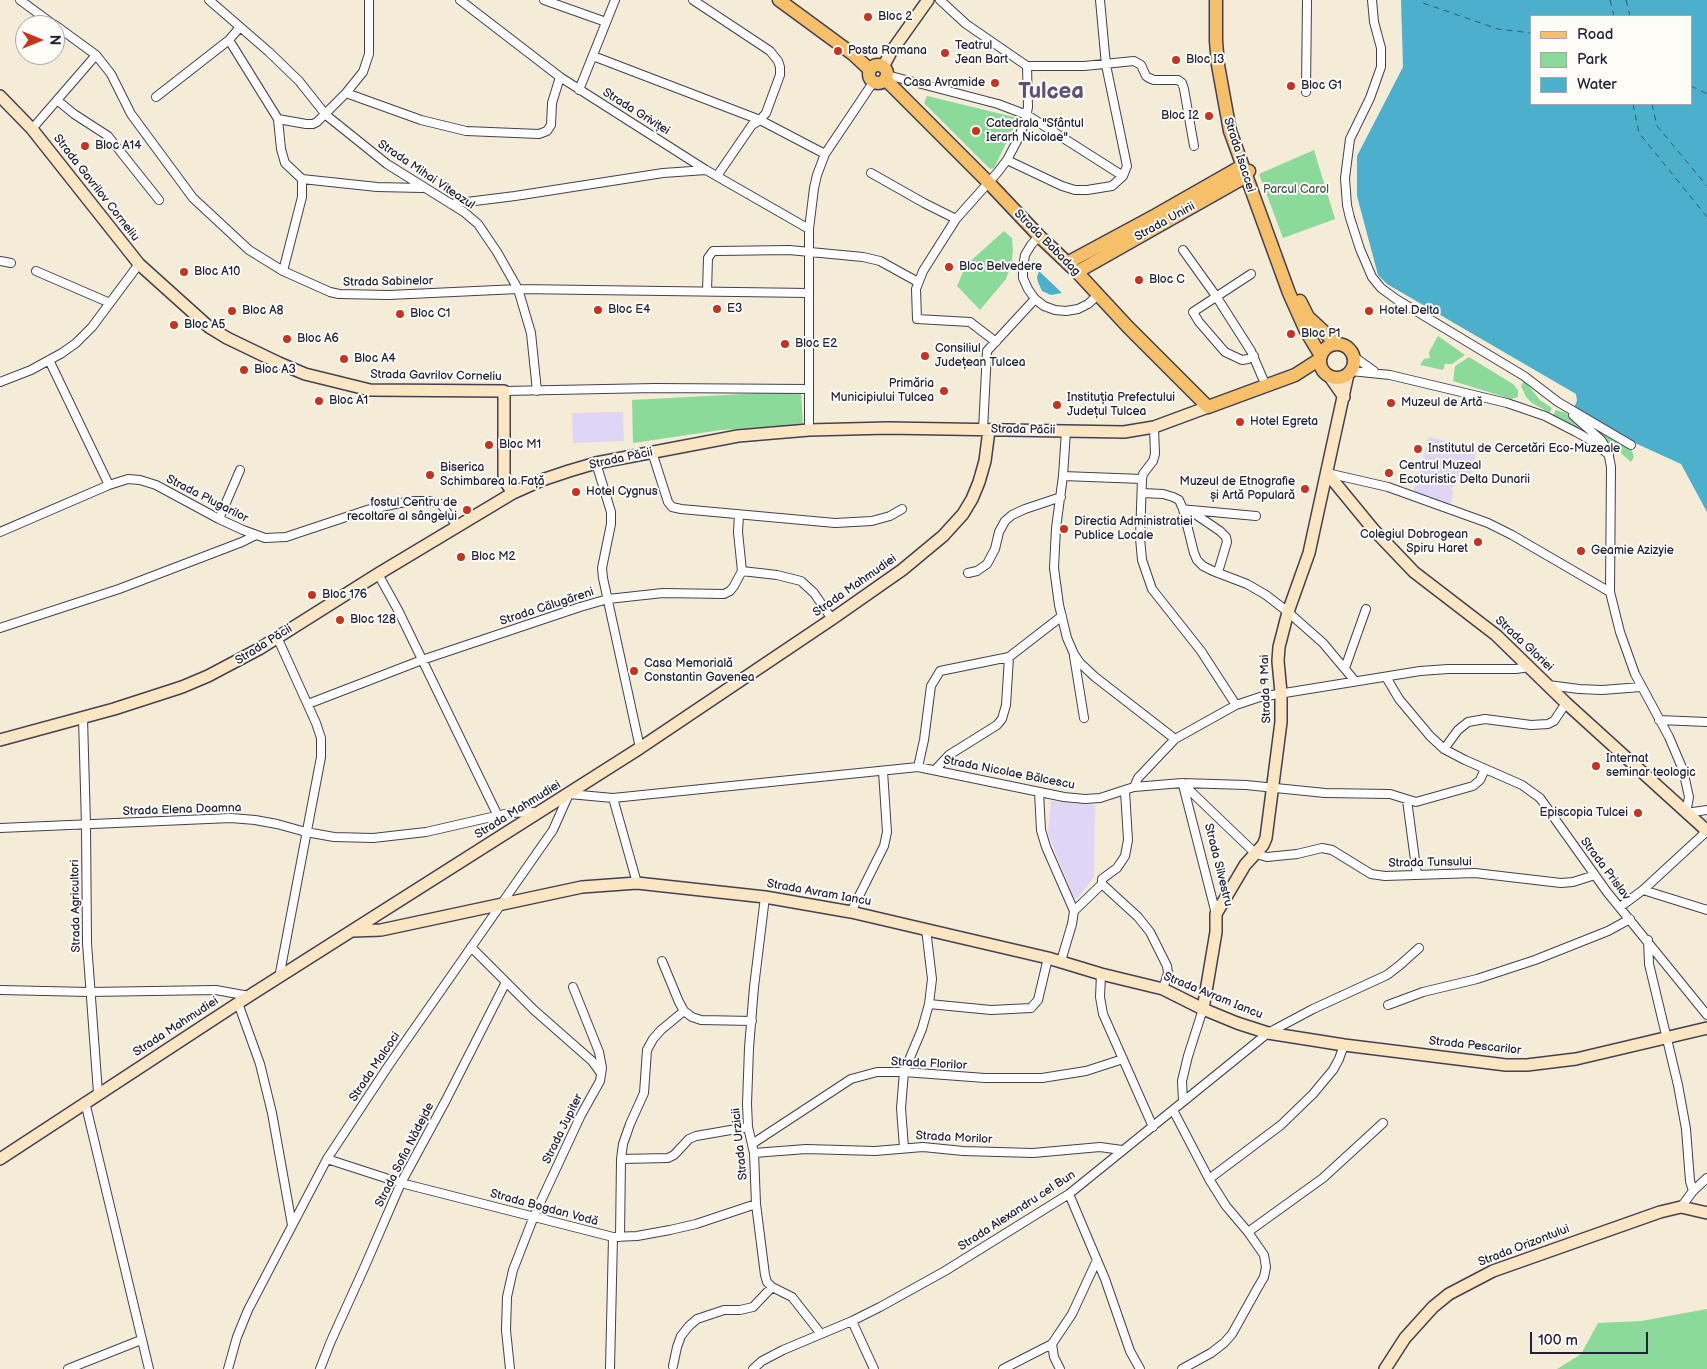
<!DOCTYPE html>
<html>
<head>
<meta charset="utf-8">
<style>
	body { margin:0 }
	#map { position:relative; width:1707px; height:1369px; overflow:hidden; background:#f4ecd7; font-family:"Balsamiq Sans",sans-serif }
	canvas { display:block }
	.legend { position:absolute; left:1530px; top:15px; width:162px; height:90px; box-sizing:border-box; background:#fdfcf7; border:1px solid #a5a5ac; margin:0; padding:6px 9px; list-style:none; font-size:15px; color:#22223b }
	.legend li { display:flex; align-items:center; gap:10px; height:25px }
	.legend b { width:25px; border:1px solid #a5a5ac }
	.north { position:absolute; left:15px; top:15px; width:50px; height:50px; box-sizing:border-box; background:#fdfcf7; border:1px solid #a5a5ac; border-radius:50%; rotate:90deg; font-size:14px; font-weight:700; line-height:20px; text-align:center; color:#22223b }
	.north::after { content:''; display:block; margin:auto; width:18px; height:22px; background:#c8321e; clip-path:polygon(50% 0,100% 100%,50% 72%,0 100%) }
	.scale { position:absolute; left:1530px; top:1332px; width:118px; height:22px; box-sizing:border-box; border:2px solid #22223b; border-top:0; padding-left:6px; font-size:15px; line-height:18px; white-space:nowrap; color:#22223b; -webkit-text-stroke:4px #fdfcf7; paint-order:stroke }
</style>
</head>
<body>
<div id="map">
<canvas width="1707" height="1369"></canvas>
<ul class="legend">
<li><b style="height:6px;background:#f6c06b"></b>Road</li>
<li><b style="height:14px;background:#8cda99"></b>Park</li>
<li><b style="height:14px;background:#4cafcb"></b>Water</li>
</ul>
<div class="north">N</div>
<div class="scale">100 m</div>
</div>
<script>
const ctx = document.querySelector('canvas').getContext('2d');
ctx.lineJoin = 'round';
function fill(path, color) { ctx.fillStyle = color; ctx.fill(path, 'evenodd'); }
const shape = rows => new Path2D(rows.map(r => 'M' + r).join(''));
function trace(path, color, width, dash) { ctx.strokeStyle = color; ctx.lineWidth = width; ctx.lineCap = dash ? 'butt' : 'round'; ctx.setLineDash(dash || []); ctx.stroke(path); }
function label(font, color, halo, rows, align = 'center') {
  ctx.font = font + ' "Balsamiq Sans",sans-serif'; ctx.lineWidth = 4; ctx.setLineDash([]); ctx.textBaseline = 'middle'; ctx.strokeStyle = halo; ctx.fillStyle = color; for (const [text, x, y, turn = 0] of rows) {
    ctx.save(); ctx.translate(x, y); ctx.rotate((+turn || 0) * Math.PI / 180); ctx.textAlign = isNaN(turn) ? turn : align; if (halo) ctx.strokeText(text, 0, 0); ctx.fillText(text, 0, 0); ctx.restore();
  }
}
fill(shape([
	[623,412,624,441,573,443,572,413],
	[1429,437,1477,449,1471,474,1459,477,1457,483,1451,488,1453,492,1451,504,1413,492],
	[1051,801,1095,805,1094,877,1078,898,1074,898,1048,834]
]), '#dfd5f5');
fill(shape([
	[927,96,1014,117,1016,123,994,168,990,169,924,103],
	[1314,150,1335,219,1283,238,1259,174],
	[1004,231,1012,238,1013,251,1011,265,1006,279,980,310,957,286,966,265],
	[1438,336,1465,355,1452,364,1445,364,1443,370,1420,365,1424,359,1430,358,1429,352],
	[1469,357,1513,384,1518,390,1518,397,1511,399,1453,381,1455,366],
	[1523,382,1526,383,1540,400,1552,408,1550,413,1532,403,1526,397,1521,386],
	[801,391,803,425,721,430,633,443,632,400],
	[1556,410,1566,413,1594,438,1553,415],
	[1583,420,1631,449,1634,457,1631,462],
	[1707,1309,1707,1369,1557,1369,1581,1354,1598,1323,1641,1321]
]), '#8cda99');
fill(shape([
	[1401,0,1707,0,1707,512,1681,464,1635,443,1574,407,1577,401,1576,394,1387,284,1378,275,1357,196,1357,156,1403,67],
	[1531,16,1691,16,1691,104,1531,104],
	[1039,271,1062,293,1051,295,1042,291,1038,282,1037,277]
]), '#4cafcb');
trace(shape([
	[1610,0,1614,16],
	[1626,0,1630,16],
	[1423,3,1498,29,1531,33],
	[1691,86,1707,94],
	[1633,104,1639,133,1707,217],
	[1652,104,1657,126,1707,186]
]), '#335a75', 1, [6, 5]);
const street = shape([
	[20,0,54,25],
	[209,0,269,52,299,81,326,115,387,164,464,212,478,224,497,252,518,289,531,333,537,391],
	[460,0,560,77,706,170,809,229],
	[544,0,606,22],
	[693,0,770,51,778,61,780,67,780,75,766,113,760,120,752,125,717,176],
	[940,0,966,24,1027,66,1084,66,1134,61,1141,65,1146,76,1149,78,1154,80,1178,80,1182,83,1184,89,1194,146],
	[1372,0,1374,22,1381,48,1381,67,1370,98,1350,139,1345,178,1347,205,1350,218,1360,249,1372,277,1381,288,1396,299,1524,376,1558,402,1631,445],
	[55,25,96,55,111,74,131,114,193,198,249,250,283,271,330,292,339,294,389,295,518,289,809,293],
	[229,40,278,119,281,149,285,163,302,179,302,197,283,271],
	[593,56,760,120,825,154],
	[887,75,998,104,1027,115,1123,176],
	[579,90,615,0],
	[1306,92,1307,0],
	[346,93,421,120,466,131,539,134,547,131,551,125,552,103,560,77],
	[156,97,229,40,240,27],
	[57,100,74,114,108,136,159,200],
	[278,119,306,124,313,124,317,122,346,93,363,72,369,54,369,0],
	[32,129,96,55],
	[1007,160,1062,186,1075,190,1087,190,1112,186,1123,176,1127,166,1106,65,1100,0],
	[871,173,924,203,956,219],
	[302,179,377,187,422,188],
	[451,204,515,196,663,173,706,170],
	[1039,236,1031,245,1025,255,1023,267,1023,278,1028,289,1035,299,1044,306,1055,310,1066,311,1078,309,1088,304,1098,295],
	[1183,250,1216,296,1251,351,1266,386],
	[0,261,11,263],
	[36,271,110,303],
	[1251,274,1193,312,1199,322,1225,352,1242,360,1248,359,1254,356],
	[707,291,708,258,713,251,717,251,789,250,863,257,880,261,918,282],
	[996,342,970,322,917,319,916,289,923,271,956,219,997,173,1007,160,1017,141,1025,122,1028,107,1027,66],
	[1353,356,1374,371],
	[49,360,109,485],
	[1351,371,1390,375,1507,403,1545,416,1576,432,1592,441,1609,455],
	[0,382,31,370,62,353,76,343,92,327,139,264],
	[504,391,655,388,808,389],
	[1573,415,1601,440,1608,451,1611,467,1610,592,1620,632,1635,674,1669,737,1683,770,1689,797,1686,813,1707,810],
	[1154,427,1155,454,1153,461,1143,474,1142,479,1140,538,1142,560,1152,589,1201,651,1236,705],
	[809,430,809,229,814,188,817,175,825,154,874,81],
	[983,430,987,351,1035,299],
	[1066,431,1063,476,1056,528,1054,568,1059,605,1067,638,1074,654,1080,663,1095,677,1175,739],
	[652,452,668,502,672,507,681,509,835,523,872,521,890,516,902,509],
	[596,463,611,512,611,524,602,568,603,578,640,748],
	[1327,473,1388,487,1488,523,1512,535,1610,592],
	[1063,476,1142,479],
	[1142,493,1163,494,1173,497,1179,500,1183,509,1194,553,1197,560,1203,566,1213,571,1247,584,1266,595,1288,612,1323,643,1355,681],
	[1183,509,1189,510,1220,531,1226,537,1227,542,1218,572],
	[1191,510,1256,516],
	[219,519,240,470],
	[0,532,109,485,128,479,140,480,156,485,219,519,243,530,265,538,286,537,367,510,400,503,415,501,429,501,441,504,457,526],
	[742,571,777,575,801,581,814,593,832,619],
	[968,573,977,571,987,564,995,549,999,532,1005,521,1012,515,1025,509,1061,497],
	[378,574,398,610,498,816],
	[0,628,119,589,242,542,256,535],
	[277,637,316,723,321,738,321,757,279,978],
	[1074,656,1084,718],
	[1345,668,1366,609],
	[1386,677,1399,699,1430,736,1444,749,1465,760,1522,785,1540,798,1607,892,1707,1015],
	[1548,685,1579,689,1602,690,1641,687],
	[308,704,422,660,580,607,608,599,663,593,724,594,730,591,734,586,742,571,738,532,739,515],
	[83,718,86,825,87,943,98,1093],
	[1659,720,1707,722],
	[1444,749,1458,730,1468,722,1485,719,1531,725,1548,724,1554,721,1566,703],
	[918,767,924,740,931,686,940,671,1009,657,1062,616],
	[935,770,949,755,997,725,1002,719,1006,705,1009,657],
	[1182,783,1256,854,1267,857,1297,854,1322,848,1332,850,1371,874,1385,876,1475,873,1561,883,1573,882,1595,875],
	[1183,785,1216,914],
	[1134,787,1182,783,1246,785,1325,793,1390,794,1416,802,1473,786,1480,780,1485,769],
	[1039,792,1041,830,1046,847,1074,911],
	[613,798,637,883],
	[1407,800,1417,875],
	[0,828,231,818,255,820,277,824,306,832,334,837,373,838,426,832,509,813,537,812],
	[1102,884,1138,917,1150,932,1167,966,1168,973,1163,989],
	[1643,890,1707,910],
	[765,897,754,987,749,1048,747,1104,748,1127,754,1153,756,1204,765,1275,767,1282,772,1287,792,1297,821,1334],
	[1620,907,1643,890,1707,831],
	[851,912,884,846,887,832,883,771],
	[1648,940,1649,964,1678,1085,1686,1129,1690,1181,1693,1191],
	[471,947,534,1010,592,1061,600,1072],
	[662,961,679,1002,684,1011,692,1017,701,1020,752,1021],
	[1061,961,1072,924,1074,911,1102,884,1102,879,1117,868,1125,856,1128,840,1125,791],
	[1101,974,1100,997,1103,1014,1153,1127],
	[0,990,89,992,216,990,249,996],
	[238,1003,260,1064,272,1113,292,1225],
	[929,1004,991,1010,1031,1008,1038,1000,1048,958],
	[1388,1005,1423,992,1477,979,1535,960,1608,931,1630,919],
	[1183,1101,1182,1081,1188,1056,1203,1009],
	[85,1102,149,1369],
	[1173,1110,1209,1179,1226,1206,1248,1232,1264,1255,1266,1267,1264,1277,1257,1289,1232,1334,1224,1343,1211,1353,1182,1369],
	[752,1144,851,1079,877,1072,904,1072,985,1078,1042,1078,1086,1071,1123,1059],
	[904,1148,901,1108,904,1072,922,1029,929,1004,932,979,926,929],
	[754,1153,806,1149,875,1151,923,1147,963,1151,1033,1153,1100,1147,1122,1150],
	[327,1159,401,1183,613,1237,637,1236,670,1230,696,1224,756,1204],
	[621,1159,668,1158,674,1155,689,1139,696,1136,748,1127],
	[1209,1179,1281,1125,1313,1094,1333,1070,1339,1059,1344,1045],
	[1069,1194,1105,1279,1130,1351,1140,1369],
	[1681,1207,1693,1191,1707,1178],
	[1248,1232,1323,1178,1383,1123],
	[620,1237,621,1159,623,1144,630,1124,644,1093,647,1050,653,1039,661,1030,684,1011],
	[852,1321,874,1369],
	[673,1366,677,1347,681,1336,689,1326,697,1319,724,1310,740,1310,753,1307,772,1287],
	[68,1369,141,1340],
	[228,1369,237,1337,248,1310,327,1159,389,1065,553,830,569,794,613,798,918,767,1064,797,1085,799,1100,798,1134,787,1138,778,1175,739,1236,705,1260,697,1420,671,1448,669,1516,669,1529,667],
	[320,1369,331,1341,365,1266,401,1183,446,1100,506,982],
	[510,1369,506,1330,507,1297,513,1270,534,1216,581,1115,600,1081,602,1068,599,1052,573,987],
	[610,1369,613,1237],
	[753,1369,762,1361,783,1350,852,1321,880,1307,945,1271,1069,1194,1268,1033,1313,1009,1387,975,1400,965,1419,948],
	[1003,1369,1052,1344],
	[1060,1369,1054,1357,1052,1344,1072,1314,1097,1260]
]);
const secondary = shape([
	[883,67,891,52,928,0],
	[0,96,32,129,139,264,209,327,227,338,279,363,305,374,370,390,504,391,504,475,507,484,513,493],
	[1330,377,1344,397],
	[1327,473,1373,529,1414,572,1496,635,1566,703,1707,831],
	[0,740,114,709,182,687,208,676,259,649,378,574,513,493,542,480,569,471,596,463,738,436,809,430,888,428,1124,432,1154,427,1208,407],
	[353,931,381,930,582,887,637,883,765,897,851,912,1048,958,1101,974,1163,989,1203,1009,1237,1023,1268,1033,1344,1045,1506,1065,1527,1065,1576,1059,1707,1028],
	[1203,1009,1216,932,1216,914,1245,865,1263,845,1266,838,1281,722,1281,693,1278,661,1279,647,1288,612,1309,553,1348,374],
	[0,1159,249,996,640,748,832,619,902,570,943,536,963,514,972,499,979,482,985,461,989,430],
	[1385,1369,1405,1338,1433,1307,1449,1294,1493,1271,1660,1212,1681,1207,1707,1213]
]);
const primary = shape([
	[779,0,854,55,870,70],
	[1216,0,1216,41,1218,65,1230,131,1289,293,1306,331,1321,356],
	'869 74a9 9 0 1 1 18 0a9 9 0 1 1-18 0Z',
	[885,79,988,182,1039,236,1077,272,1128,327,1208,407,1295,375,1320,359],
	[1067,263,1156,215,1242,166],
	[1077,272,1245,177,1249,171],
	[1300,301,1308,317,1337,344],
	'1320 361a17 17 0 1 1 34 0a17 17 0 1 1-34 0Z'
]);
trace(street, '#424052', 10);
trace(secondary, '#424052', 14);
trace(primary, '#424052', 15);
trace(street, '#fff', 8);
trace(secondary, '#fbe6c4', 11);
trace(primary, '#f6c06b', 12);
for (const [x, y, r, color] of [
	[868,17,5,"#c8321e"],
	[838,51,5,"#c8321e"],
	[945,53,5,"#c8321e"],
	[1176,60,5,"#c8321e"],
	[995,83,5,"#c8321e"],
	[1291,86,5,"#c8321e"],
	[1209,116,5,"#c8321e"],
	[976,131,5,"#c8321e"],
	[85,146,5,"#c8321e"],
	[949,267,5,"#c8321e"],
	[184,272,5,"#c8321e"],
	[1139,280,5,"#c8321e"],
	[717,309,5,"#c8321e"],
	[598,310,5,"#c8321e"],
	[232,311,5,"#c8321e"],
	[1369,311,5,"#c8321e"],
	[400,314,5,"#c8321e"],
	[174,325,5,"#c8321e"],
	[1291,334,5,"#c8321e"],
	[287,339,5,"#c8321e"],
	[785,344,5,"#c8321e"],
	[925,356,5,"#c8321e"],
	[344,359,5,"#c8321e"],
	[244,370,5,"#c8321e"],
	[944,391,5,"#c8321e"],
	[319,401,5,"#c8321e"],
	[1391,403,5,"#c8321e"],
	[1057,405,5,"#c8321e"],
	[1240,422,5,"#c8321e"],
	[489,445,5,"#c8321e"],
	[1418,449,5,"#c8321e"],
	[1389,473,5,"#c8321e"],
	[430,475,5,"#c8321e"],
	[1305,489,5,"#c8321e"],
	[576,492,5,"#c8321e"],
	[467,510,5,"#c8321e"],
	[1064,529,5,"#c8321e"],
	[1478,542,5,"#c8321e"],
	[1581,551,5,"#c8321e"],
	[461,557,5,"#c8321e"],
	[312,595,5,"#c8321e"],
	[340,620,5,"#c8321e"],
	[634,671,5,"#c8321e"],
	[1596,766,5,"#c8321e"],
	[1638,813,5,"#c8321e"]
]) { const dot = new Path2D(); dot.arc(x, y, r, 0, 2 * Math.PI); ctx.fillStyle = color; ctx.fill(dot); trace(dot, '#fdfcf7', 2); }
label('12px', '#22223b', '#fdfcf7', [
	["Bloc 2",878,17],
	["Teatrul",955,46],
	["Jean Bart",955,60],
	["Posta Romana",848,51],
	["Bloc I3",1186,60],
	["Casa Avramide",985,83,"right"],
	["Bloc G1",1301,86],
	["Bloc I2",1199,116,"right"],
	["Catedrala \"Sfântul",986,124],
	["Ierarh Nicolae\"",986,138],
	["Bloc A14",95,146],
	["Bloc Belvedere",959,267],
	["Bloc A10",194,272],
	["Bloc C",1149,280],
	["E3",727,309],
	["Bloc E4",608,310],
	["Bloc A8",242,311],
	["Hotel Delta",1379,311],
	["Bloc C1",410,314],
	["Bloc A5",184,325],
	["Bloc P1",1301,334],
	["Bloc A6",297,339],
	["Bloc E2",795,344],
	["Consiliul",935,349],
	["Județean Tulcea",935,363],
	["Bloc A4",354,359],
	["Bloc A3",254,370],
	["Primăria",934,384,"right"],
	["Municipiului Tulcea",934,398,"right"],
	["Instituția Prefectului",1067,398],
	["Județul Tulcea",1067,412],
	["Bloc A1",329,401],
	["Muzeul de Artă",1401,403],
	["Hotel Egreta",1250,422],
	["Bloc M1",499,445],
	["Institutul de Cercetări Eco-Muzeale",1428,449],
	["Centrul Muzeal",1399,466],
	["Ecoturistic Delta Dunarii",1399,480],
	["Biserica",440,468],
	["Schimbarea la Față",440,482],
	["Muzeul de Etnografie",1295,482,"right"],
	["și Artă Populară",1295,496,"right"],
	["Hotel Cygnus",586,492],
	["fostul Centru de",457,503,"right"],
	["recoltare al sângelui",457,517,"right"],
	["Directia Administratiei",1074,522],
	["Publice Locale",1074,536],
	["Colegiul Dobrogean",1468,535,"right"],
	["Spiru Haret",1468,549,"right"],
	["Geamie Azizyie",1591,551],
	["Bloc M2",471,557],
	["Bloc 176",322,595],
	["Bloc 128",350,620],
	["Casa Memorială",644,664],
	["Constantin Gavenea",644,678],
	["Internat",1606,759],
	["seminar teologic",1606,773],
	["Episcopia Tulcei",1628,813,"right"]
], 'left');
label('12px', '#22223b', '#fdfcf7', [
	["Strada Griviței",636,112,32],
	["Strada Isaccei",1239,155,72],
	["Strada Mihai Viteazul",426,175,34],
	["Strada Gavrilov Corneliu",96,188,52],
	["Strada Unirii",1165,222,-29],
	["Strada Babadag",1047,243,45],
	["Strada Sabinelor",388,282,-1],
	["Strada Gavrilov Corneliu",436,376,1],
	["Strada Păcii",1023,430,1],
	["Strada Păcii",621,459,-12],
	["Strada Plugarilor",207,499,27],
	["Strada Mahmudiei",855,586,-35],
	["Strada Călugăreni",547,607,-18],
	["Strada Gloriei",1524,644,43],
	["Strada Păcii",264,645,-32],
	["Strada 9 Mai",1266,689,-92],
	["Strada Nicolae Bălcescu",1009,773,11],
	["Strada Elena Doamna",182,810,-2],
	["Strada Mahmudiei",518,810,-32],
	["Strada Tunsului",1430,863,-1],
	["Strada Silvestru",1218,865,76],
	["Strada Prislav",1605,869,53],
	["Strada Avram Iancu",819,893,10],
	["Strada Agricultori",76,906,-91],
	["Strada Avram Iancu",1213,996,22],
	["Strada Mahmudiei",176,1027,-33],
	["Strada Pescarilor",1475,1046,6],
	["Strada Florilor",929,1064,3],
	["Strada Malcoci",375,1067,-56],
	["Strada Jupiter",563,1129,-64],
	["Strada Morilor",954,1138,3],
	["Strada Urzicii",740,1144,-96],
	["Strada Sofia Nădejde",405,1155,-63],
	["Strada Bogdan Vodă",544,1208,15],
	["Strada Alexandru cel Bun",1017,1211,-33],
	["Strada Orizontului",1524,1246,-21]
]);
label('12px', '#425957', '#fdfcf7', [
	["Parcul Carol",1296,190]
]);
label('bold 22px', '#605174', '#fdfcf7', [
	["Tulcea",1051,92]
]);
</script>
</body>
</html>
